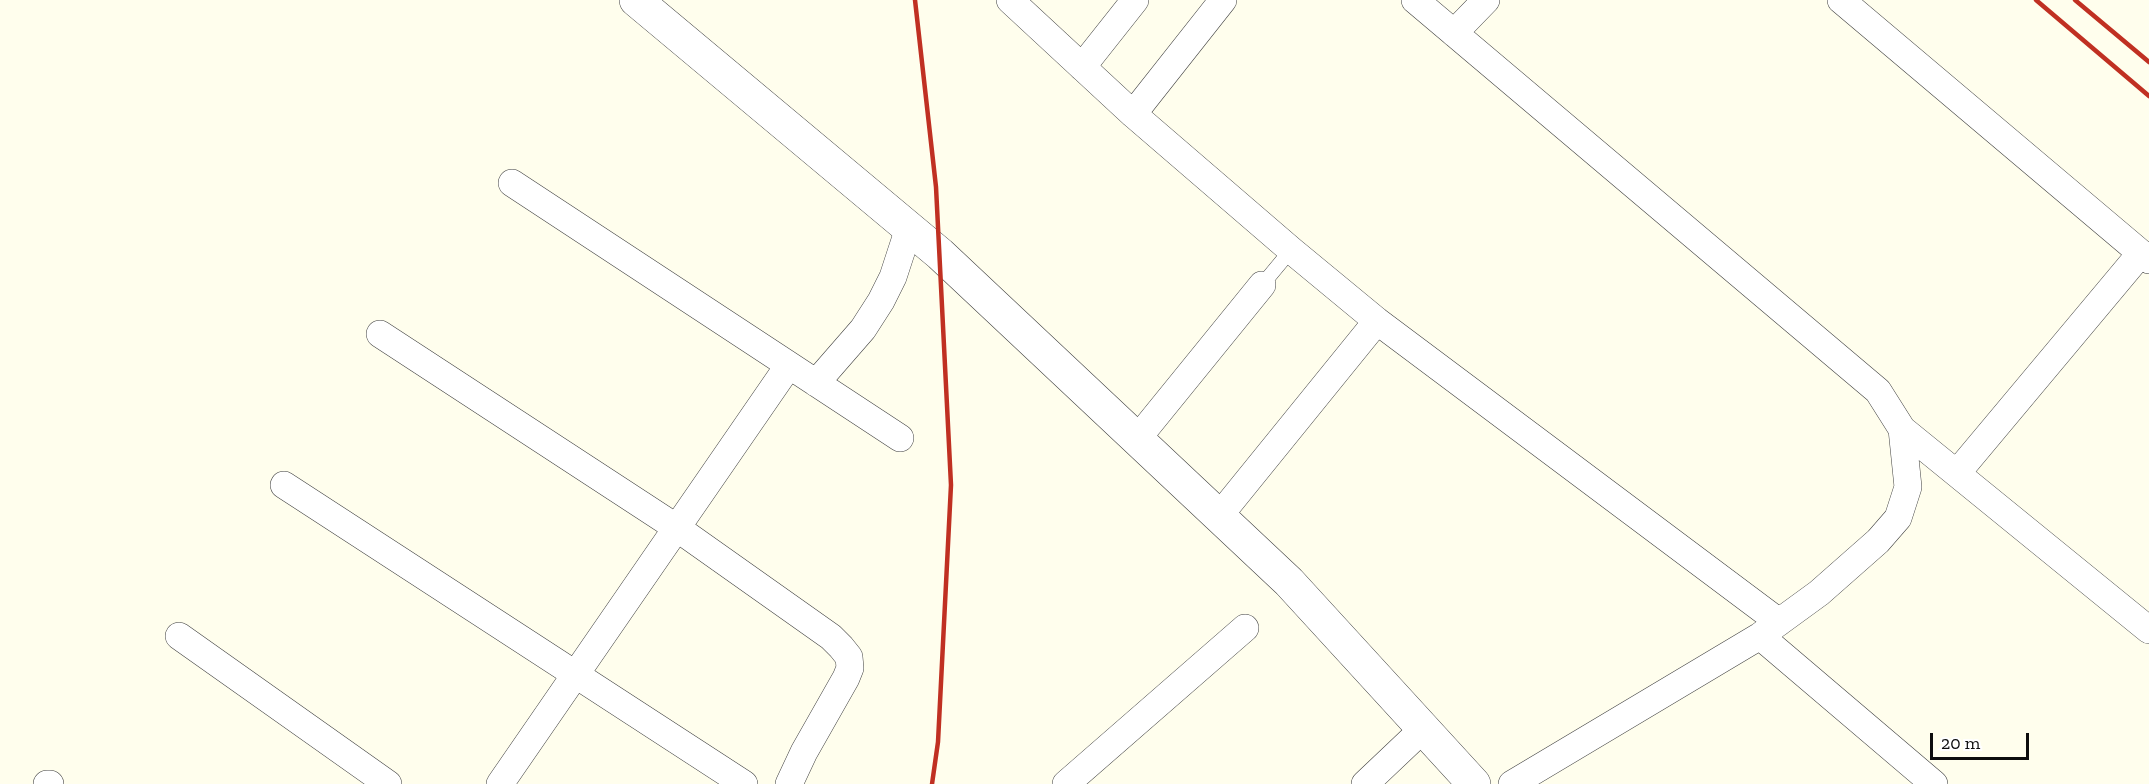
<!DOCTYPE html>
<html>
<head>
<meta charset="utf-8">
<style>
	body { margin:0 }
	#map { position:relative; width:2149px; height:784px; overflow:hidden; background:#fffeed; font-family:"Zilla Slab",serif }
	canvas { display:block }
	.scale { position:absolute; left:1930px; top:733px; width:99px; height:27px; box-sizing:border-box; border:3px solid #0d0d0d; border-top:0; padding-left:8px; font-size:18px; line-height:21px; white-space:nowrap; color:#0d0d0d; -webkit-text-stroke:4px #fff; paint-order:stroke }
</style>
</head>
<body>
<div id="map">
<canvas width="2149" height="784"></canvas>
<div class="scale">20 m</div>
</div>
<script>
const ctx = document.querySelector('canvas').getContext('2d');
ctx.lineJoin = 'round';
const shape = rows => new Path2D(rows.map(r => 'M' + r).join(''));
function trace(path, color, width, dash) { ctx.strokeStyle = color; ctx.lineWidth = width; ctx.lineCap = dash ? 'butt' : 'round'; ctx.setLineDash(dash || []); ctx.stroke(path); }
const service = shape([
	[1262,285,1291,250]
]);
const minor = shape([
	[1010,0,1133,114,1291,250,1377,321,1779,622],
	[1415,0,1878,391,1902,429,1908,487,1898,518,1878,541,1819,593,1760,636,1512,784],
	[1841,0,2149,260],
	[1454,33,1486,0],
	[1082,67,1135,0],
	[1133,114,1223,0],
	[512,183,900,438],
	[380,334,677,528,831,637,841,647,849,657,850,668,846,678,804,752,789,784],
	[816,383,863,329,881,301,893,277,909,228],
	[1902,429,2149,630],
	[1137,439,1262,285],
	[1957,473,2141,253],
	[284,485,744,784],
	[1219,516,1377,321],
	[179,636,388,784],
	[1760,636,1934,784],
	[47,784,50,784],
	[500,784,789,365],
	[1066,784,1245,628],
	[1365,784,1423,729]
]);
const tertiary = shape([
	[636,0,940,254,1289,582,1474,784]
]);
trace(service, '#404040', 15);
trace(minor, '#404040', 28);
trace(tertiary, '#404040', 34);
trace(service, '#fff', 14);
trace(minor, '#fff', 27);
trace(tertiary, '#fff', 33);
trace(shape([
	[915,0,936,187,951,485,938,742,932,784],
	[2036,0,2149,96],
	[2075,0,2149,62]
]), '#c03022', 4.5);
</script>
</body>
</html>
